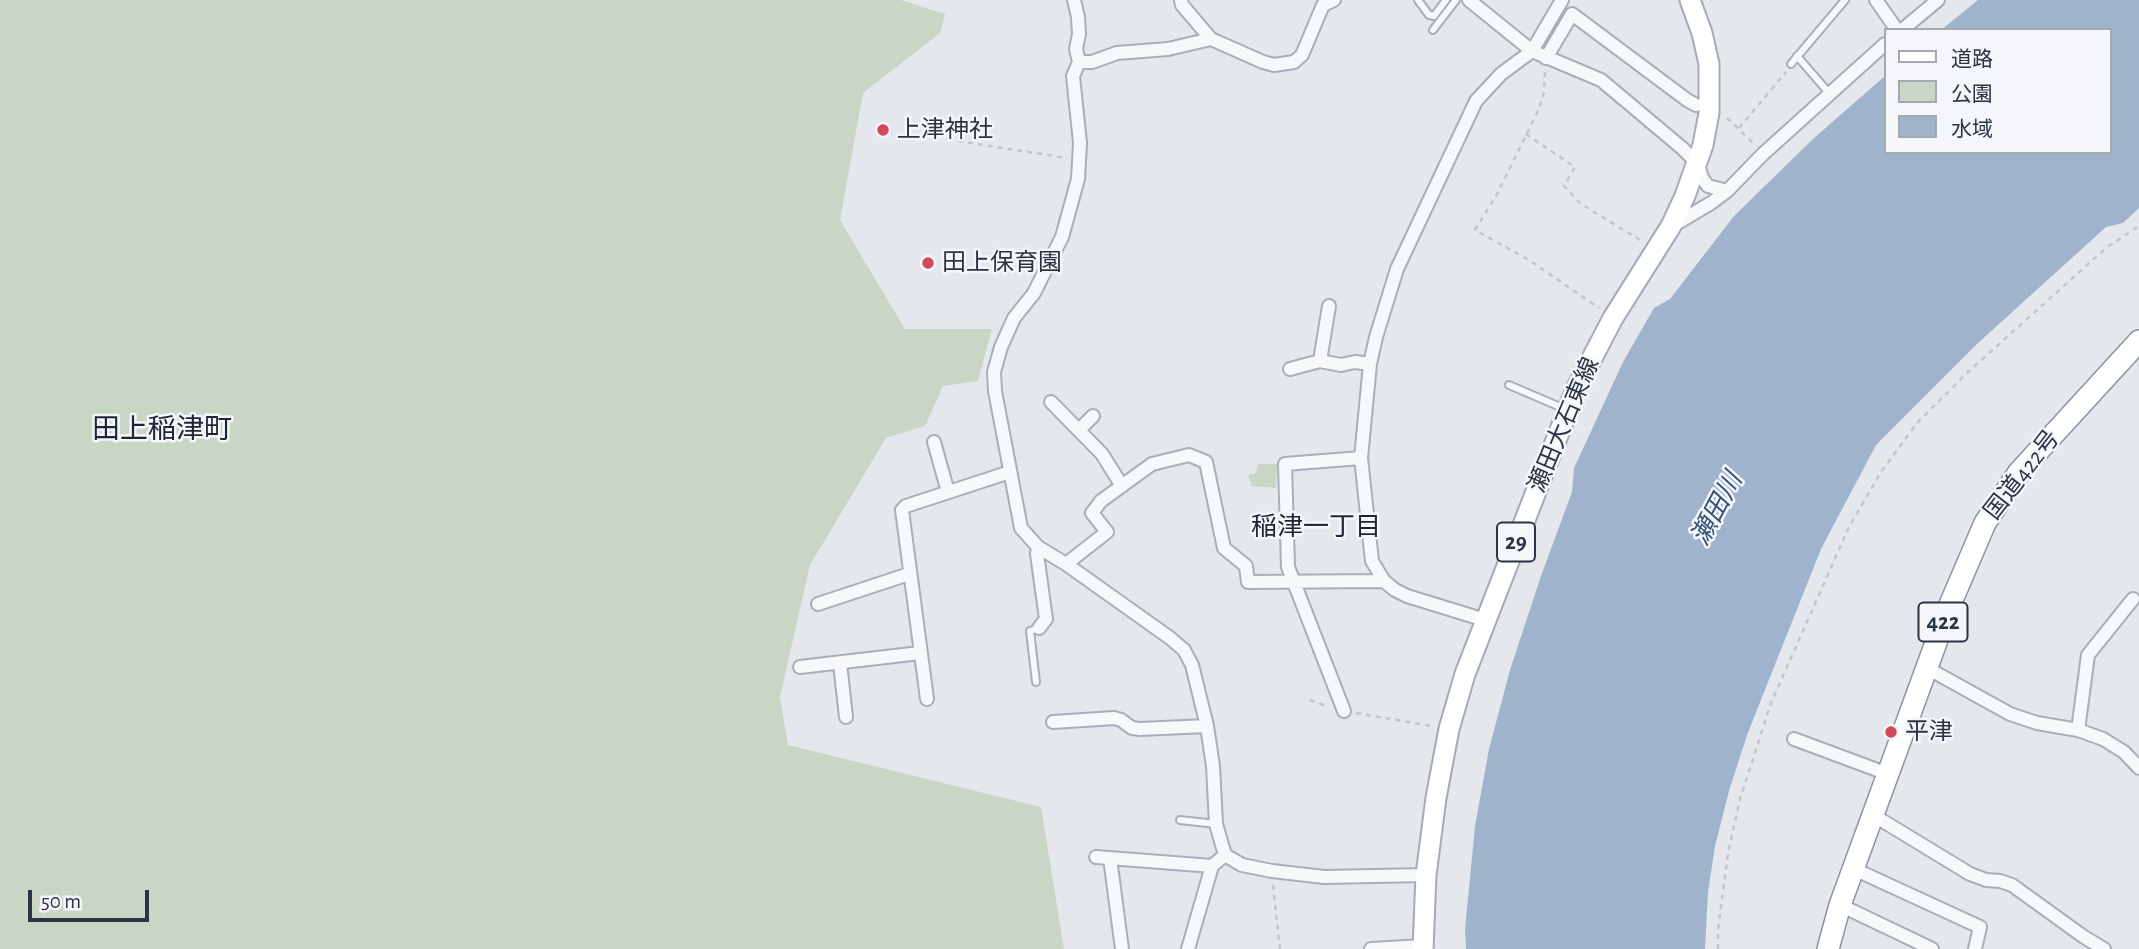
<!DOCTYPE html>
<html>
<head>
<meta charset="utf-8">
<style>
	body { margin:0 }
	#map { position:relative; width:2139px; height:949px; overflow:hidden; background:#e4e7ec; font-family:"Alegreya Sans","Noto Sans JP",sans-serif }
	canvas { display:block }
	.legend { position:absolute; left:1884px; top:28px; width:228px; height:126px; box-sizing:border-box; background:#f4f6f9; border:2px solid #a4a8b1; margin:0; padding:9px 12px; list-style:none; font-size:21px; color:#2b3445 }
	.legend li { display:flex; align-items:center; gap:14px; height:35px }
	.legend b { width:35px; border:2px solid #a4a8b1 }
	.scale { position:absolute; left:28px; top:890px; width:121px; height:32px; box-sizing:border-box; border:4px solid #2b3445; border-top:0; padding-left:9px; font-size:21px; line-height:24px; white-space:nowrap; color:#2b3445; -webkit-text-stroke:5px #f4f6f9; paint-order:stroke }
</style>
</head>
<body>
<div id="map">
<canvas width="2139" height="949"></canvas>
<ul class="legend">
<li><b style="height:9px;background:#fff"></b>道路</li>
<li><b style="height:19px;background:#c9d6c5"></b>公園</li>
<li><b style="height:19px;background:#9fb4cc"></b>水域</li>
</ul>
<div class="scale">50 m</div>
</div>
<script>
const ctx = document.querySelector('canvas').getContext('2d');
ctx.lineJoin = 'round';
function fill(path, color) { ctx.fillStyle = color; ctx.fill(path, 'evenodd'); }
const shape = rows => new Path2D(rows.map(r => 'M' + r).join(''));
function trace(path, color, width, dash) { ctx.strokeStyle = color; ctx.lineWidth = width; ctx.lineCap = dash ? 'butt' : 'round'; ctx.setLineDash(dash || []); ctx.stroke(path); }
function label(font, color, halo, rows, align = 'center') {
  ctx.font = font + ' "Alegreya Sans","Noto Sans JP",sans-serif'; ctx.lineWidth = 5; ctx.setLineDash([]); ctx.textBaseline = 'middle'; ctx.strokeStyle = halo; ctx.fillStyle = color; for (const [text, x, y, turn = 0] of rows) {
    ctx.save(); ctx.translate(x, y); ctx.rotate((+turn || 0) * Math.PI / 180); ctx.textAlign = isNaN(turn) ? turn : align; if (halo) ctx.strokeText(text, 0, 0); ctx.fillText(text, 0, 0); ctx.restore();
  }
}
fill(shape([
	[0,0,901,0,945,14,940,33,863,93,840,220,905,329,992,329,978,381,943,386,925,426,886,438,810,565,780,697,788,745,1041,807,1064,949,0,949],
	[1258,464,1277,464,1276,488,1252,486,1248,475,1256,473]
]), '#c9d6c5');
fill(shape([
	[1978,0,2139,0,2139,208,2123,223,2106,227,1977,344,1876,445,1821,549,1747,735,1729,791,1715,846,1708,892,1705,949,1466,949,1465,929,1475,826,1489,749,1510,670,1541,576,1572,492,1574,468,1623,362,1654,308,1670,299,1734,216,1814,138,1885,76,1885,152,2109,152,2109,30,1941,30]
]), '#9fb4cc');
const service = shape([
	[1418,0,1429,15,1434,16,1446,0],
	[1433,30,1456,0],
	[1797,56,1829,93],
	[1791,64,1845,0],
	[1509,385,1565,409],
	[1036,682,1030,631,1039,628],
	[1180,820,1216,824]
]);
const minor = shape([
	[1074,0,1078,17,1079,34,1076,49,1079,62,1073,76,1080,143,1078,179,1062,237,1034,293,1014,318,1001,347,994,372,995,391,1021,528,1038,547,1066,564,1170,638,1184,650,1192,665,1207,726,1213,766,1216,824,1225,855,1242,865,1272,871,1324,877,1426,875],
	[1181,0,1182,5,1211,39],
	[1469,0,1532,51,1601,80,1682,148,1698,164,1702,178,1708,186,1727,191],
	[1876,0,1897,30],
	[1902,30,1938,0],
	[1546,58,1572,14,1687,100,1696,105],
	[1079,62,1092,62,1117,53,1168,49,1211,39,1263,62,1274,65,1294,62,1302,55,1323,5,1334,0],
	[1674,225,1711,203,1727,191,1763,154,1885,44],
	[1320,361,1329,306],
	[1290,369,1320,361,1341,365,1355,362,1370,364],
	[1051,402,1102,454,1122,486],
	[1079,430,1093,416],
	[934,442,948,492],
	[1038,547,1037,554,1046,619,1039,628],
	[1066,564,1107,532,1092,513,1101,501,1152,464,1189,455,1206,462,1224,548,1246,566,1248,582,1384,581],
	[818,604,909,574],
	[1485,620,1407,596,1395,590,1384,581,1372,561,1361,458,1370,364,1376,337,1397,269,1476,101,1501,74,1532,51,1562,0],
	[840,663,846,717],
	[800,667,920,653],
	[1927,668,2010,714,2037,723,2078,730,2103,739,2124,752,2139,768],
	[927,699,902,510,906,506,1010,472],
	[1344,711,1288,567,1285,464,1361,458],
	[1053,722,1114,718,1121,720,1132,728,1140,729,1207,726],
	[2078,730,2088,655,2133,599],
	[1794,739,1888,774],
	[1873,815,1970,874,1986,880,2000,881,2012,885,2084,937,2104,949],
	[1096,857,1212,866,1225,855],
	[1110,858,1122,949],
	[1854,869,1980,927,1975,949],
	[1840,905,1932,949],
	[1188,949,1212,866],
	[1371,949,1423,946]
]);
const primary = shape([
	[1423,949,1426,875,1436,798,1449,729,1465,674,1576,389,1613,318,1671,226,1685,196,1703,145,1709,113,1709,64,1702,33,1690,0]
]);
const trunk = shape([
	[1828,949,1840,905,1949,607,1985,523,2019,472,2139,341]
]);
trace(service, '#a9aeb7', 10);
trace(minor, '#a9aeb7', 16);
trace(primary, '#a3abb8', 23);
trace(trunk, '#8b94a3', 24);
trace(shape([
	[1545,72,1544,92,1539,109,1497,194,1475,230,1529,260,1599,308],
	[1727,118,1755,145],
	[1739,128,1786,72],
	[1526,134,1575,167,1564,186,1581,204,1640,240],
	[958,141,1067,158],
	[1310,700,1326,706],
	[1356,713,1432,726],
	[1273,885,1280,949],
	[1718,949,1718,930,1728,853,1740,799,1771,703,1849,527,1881,472,1917,423,1969,371,2106,248,2139,226]
]), '#c2c5cb', 2.5, [5, 5]);
trace(service, '#f7f8fa', 6);
trace(minor, '#f7f8fa', 12);
trace(primary, '#fff', 19);
trace(trunk, '#fff', 21);
for (const [x, y, r, color] of [
	[883,130,7,"#d1495b"],
	[928,263,7,"#d1495b"],
	[1891,732,7,"#d1495b"]
]) { const dot = new Path2D(); dot.arc(x, y, r, 0, 2 * Math.PI); ctx.fillStyle = color; ctx.fill(dot); trace(dot, '#f4f6f9', 2.5); }
for (const [x, y, w] of [
	[1516,542,38],
	[1943,622,49]
]) { const box = new Path2D(); box.roundRect(x - w / 2, y - 19.5, w, 39, 5); ctx.fillStyle = '#f4f6f9'; ctx.fill(box); trace(box, '#2b3445', 2); }
label('bold 23px', '#2b3445', null, [
	["29",1516,542],
	["422",1943,622]
]);
label('24px', '#2b3445', '#f4f6f9', [
	["上津神社",897,130],
	["田上保育園",942,263],
	["平津",1905,732]
], 'left');
label('24px', '#2b3445', '#f4f6f9', [
	["瀬田大石東線",1564,425,-67],
	["国道422号",2022,475,-52]
]);
label('italic 26px', '#34527a', '#f4f6f9', [
	["瀬田川",1717,509,-62]
]);
label('26px', '#1d2536', '#f4f6f9', [
	["稲津一丁目",1316,527]
]);
label('28px', '#1d2536', '#f4f6f9', [
	["田上稲津町",162,430]
]);
</script>
</body>
</html>
